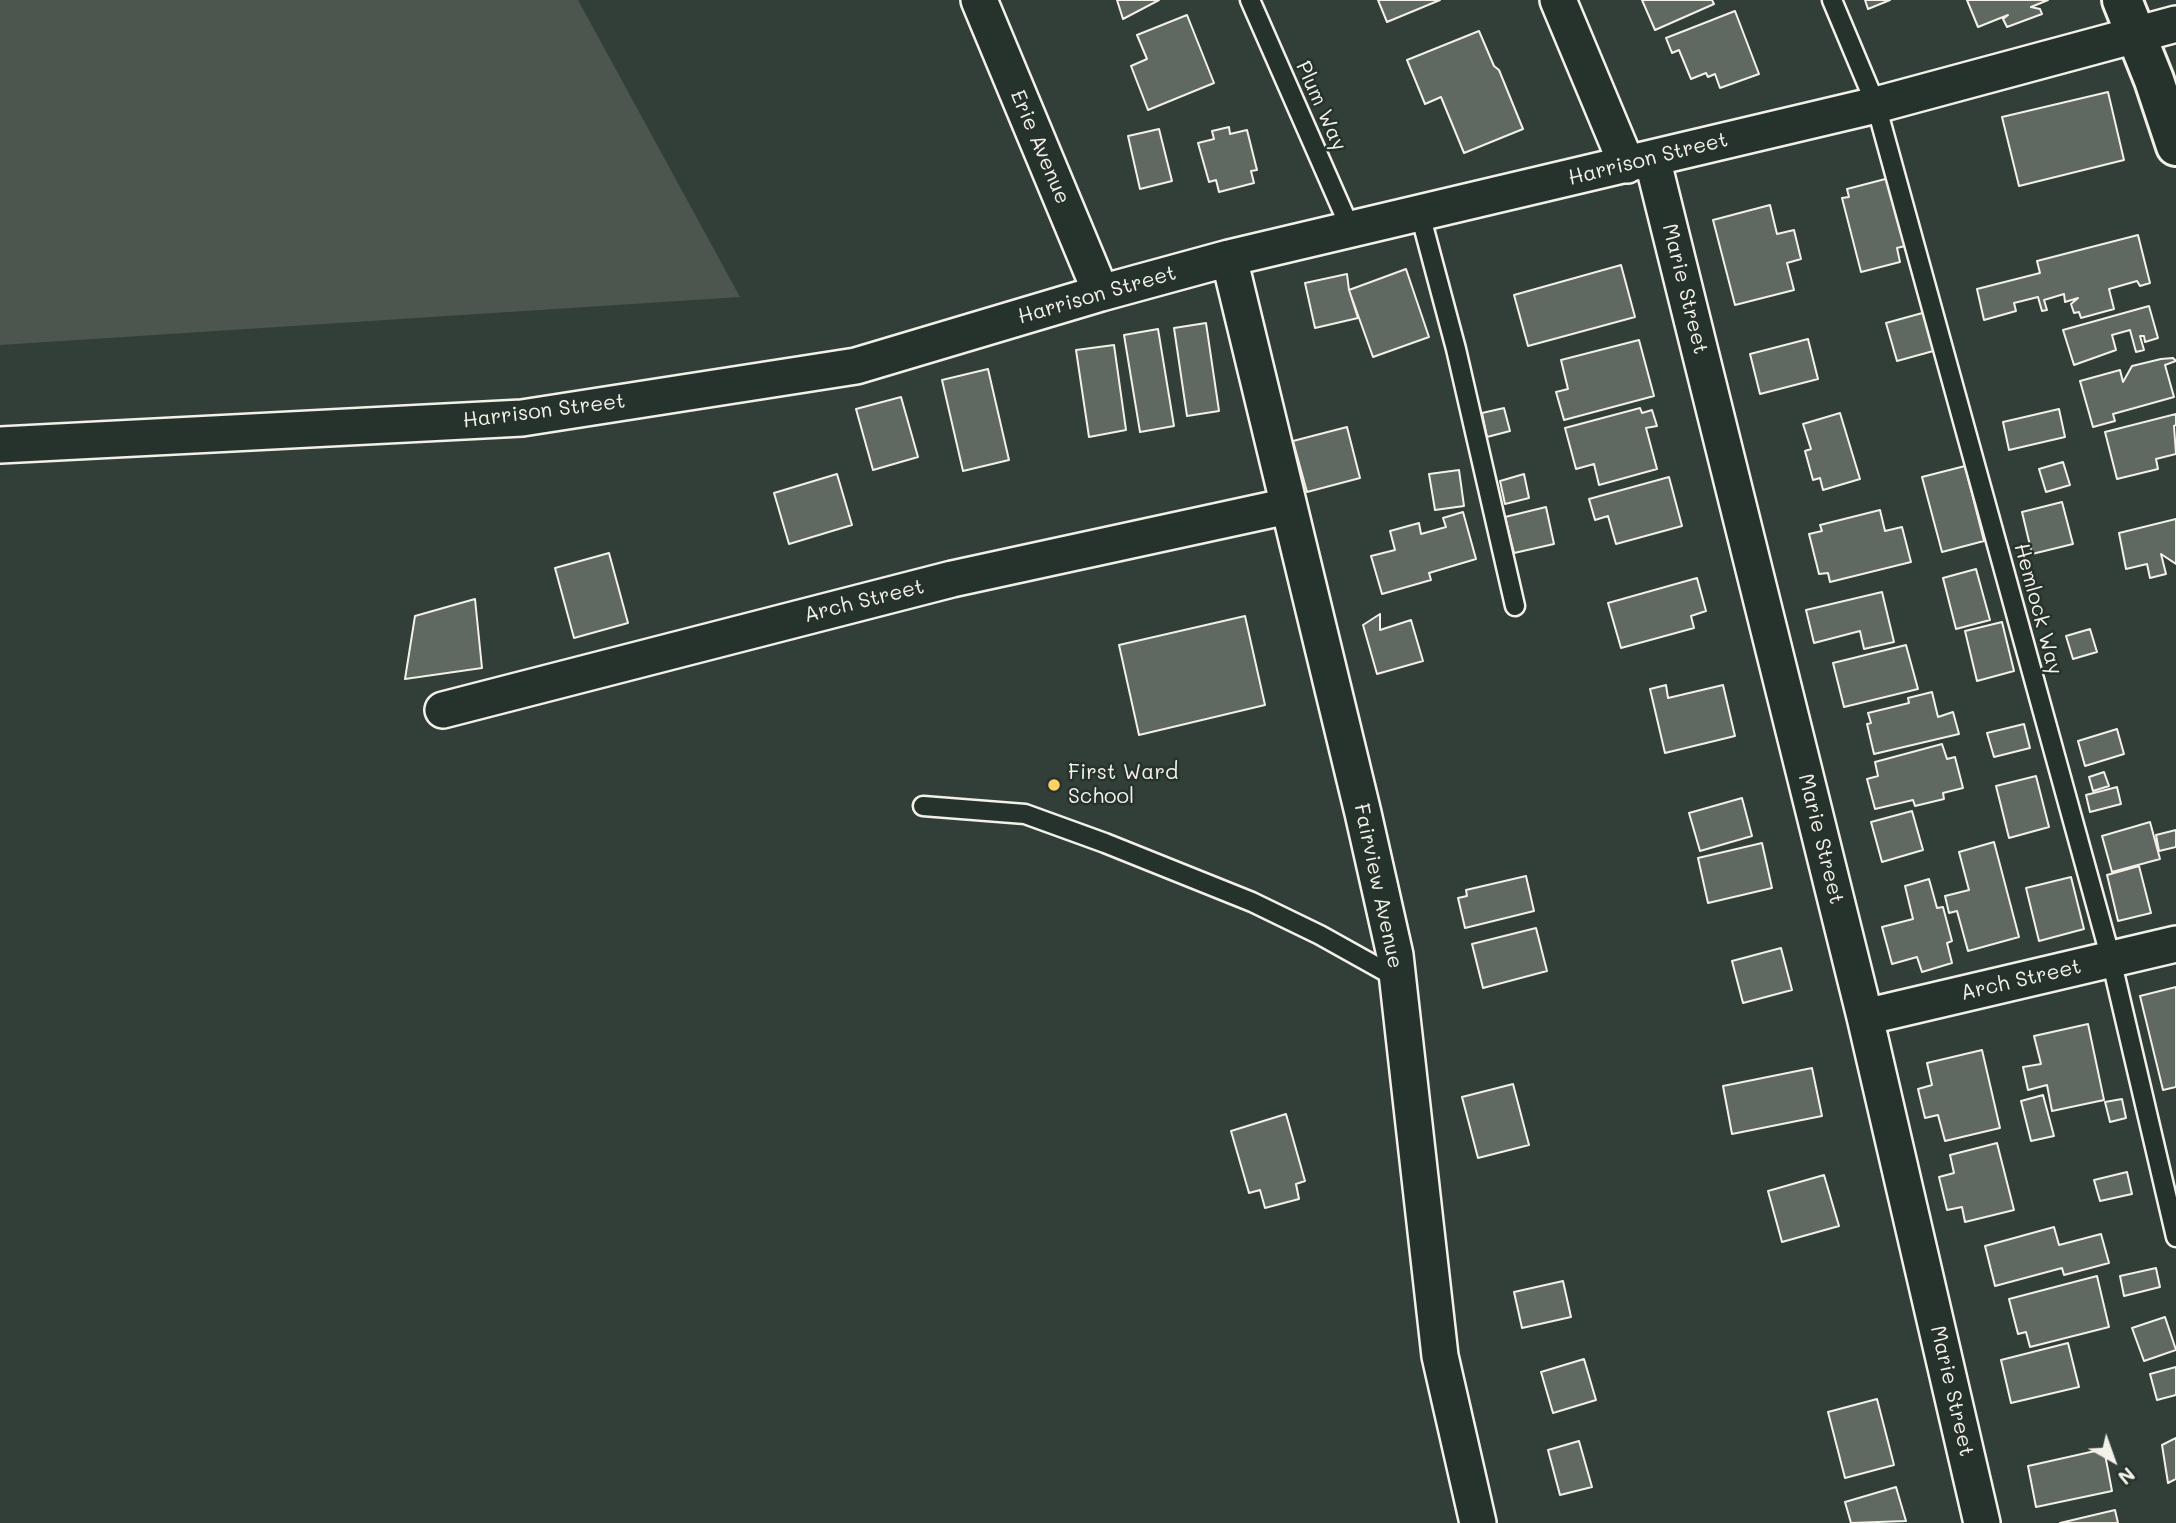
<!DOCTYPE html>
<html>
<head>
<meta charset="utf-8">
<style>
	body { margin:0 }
	#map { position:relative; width:2176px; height:1523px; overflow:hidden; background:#323e38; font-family:Mali,sans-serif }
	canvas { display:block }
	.north { position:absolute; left:2078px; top:1425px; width:70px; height:70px; -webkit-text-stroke:5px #26332d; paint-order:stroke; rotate:140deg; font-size:19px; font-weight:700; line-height:28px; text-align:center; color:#f4f1e8 }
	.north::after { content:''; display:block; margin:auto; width:24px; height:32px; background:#f4f1e8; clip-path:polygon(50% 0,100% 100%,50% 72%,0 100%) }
</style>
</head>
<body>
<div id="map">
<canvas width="2176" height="1523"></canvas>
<div class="north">N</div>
</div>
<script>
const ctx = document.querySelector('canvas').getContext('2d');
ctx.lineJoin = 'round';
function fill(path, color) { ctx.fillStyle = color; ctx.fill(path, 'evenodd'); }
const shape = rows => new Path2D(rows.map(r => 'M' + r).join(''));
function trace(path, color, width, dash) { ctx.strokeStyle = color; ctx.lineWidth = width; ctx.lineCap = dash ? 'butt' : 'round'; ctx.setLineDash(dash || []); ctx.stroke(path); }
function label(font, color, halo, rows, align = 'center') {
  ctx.font = font + ' Mali,sans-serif'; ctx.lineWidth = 5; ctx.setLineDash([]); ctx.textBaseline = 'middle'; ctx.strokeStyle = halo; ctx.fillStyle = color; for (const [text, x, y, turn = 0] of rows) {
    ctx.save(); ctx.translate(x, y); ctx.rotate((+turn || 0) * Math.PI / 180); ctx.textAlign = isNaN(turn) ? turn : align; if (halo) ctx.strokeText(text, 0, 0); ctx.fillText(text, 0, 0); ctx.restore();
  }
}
fill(shape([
	[0,0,578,0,740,297,0,345]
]), '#4c564f');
const building = shape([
	[1117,0,1159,0,1123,19,1117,0],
	[1378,0,1440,0,1387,22,1378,0],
	[1642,0,1712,0,1714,4,1655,30,1642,0],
	[1865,0,1890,0,1868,9,1865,0],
	[1967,0,2048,0,2031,7,2040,9,2042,14,2007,27,2003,19,2008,15,1978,27,1967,0],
	[1735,11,1759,74,1720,88,1715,74,1708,77,1706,73,1691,79,1679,50,1672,53,1666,38,1735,11],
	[1187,15,1214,83,1148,110,1131,66,1147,59,1137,35,1187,15],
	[1479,31,1494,66,1499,70,1523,129,1464,153,1441,97,1425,104,1407,60,1479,31],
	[2108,92,2124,160,2019,186,2002,117,2108,92],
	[1229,127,1230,134,1247,130,1257,170,1251,171,1254,183,1219,192,1216,180,1209,182,1198,143,1214,139,1212,131,1229,127],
	[1159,129,1172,181,1140,189,1128,136,1159,129],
	[1893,177,1913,244,1897,248,1900,262,1861,272,1842,198,1849,197,1847,189,1893,177],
	[1770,205,1777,234,1794,230,1801,259,1787,263,1794,290,1735,305,1713,220,1770,205],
	[2138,235,2150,283,2140,286,2137,281,2109,289,2114,309,2081,318,2079,312,2074,313,2071,304,2078,298,2065,302,2064,294,2044,300,2047,310,2042,311,2038,297,2014,303,2016,311,1984,320,1977,289,2040,273,2037,261,2138,235],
	[1621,265,1635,317,1528,346,1514,295,1621,265],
	[1406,269,1429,337,1373,357,1349,290,1406,269],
	[1347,274,1349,290,1358,318,1315,328,1305,283,1347,274],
	[2149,306,2158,338,2145,342,2144,336,2140,336,2144,350,2136,352,2130,330,2112,335,2116,350,2074,365,2063,330,2149,306],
	[1926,312,1937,350,1897,361,1886,323,1926,312],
	[1206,323,1219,411,1187,416,1174,328,1206,323],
	[1158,329,1174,426,1140,432,1124,335,1158,329],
	[1808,339,1818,379,1760,394,1750,354,1808,339],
	[1639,340,1654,396,1564,420,1556,392,1568,389,1561,360,1639,340],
	[1114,345,1126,430,1089,437,1076,350,1114,345],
	[2173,358,2176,361,2165,365,2174,397,2113,414,2115,421,2093,427,2080,381,2120,370,2123,382,2132,366,2161,359,2173,358],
	[988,369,1009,460,963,471,942,380,988,369],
	[901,397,918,457,873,470,856,409,901,397],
	[1504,408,1510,431,1487,437,1482,413,1504,408],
	[1640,408,1642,413,1652,410,1657,426,1646,428,1657,469,1599,485,1594,464,1576,469,1565,428,1640,408],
	[2059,409,2065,437,2009,450,2003,422,2059,409],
	[1840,413,1860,479,1823,490,1820,478,1813,480,1805,451,1811,449,1803,424,1840,413],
	[2176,414,2176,425,2174,426,2176,454,2156,459,2158,469,2117,479,2105,432,2176,414],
	[1347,427,1360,478,1307,492,1293,441,1347,427],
	[2063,462,2070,485,2046,492,2039,469,2063,462],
	[1965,466,1984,541,1942,552,1922,477,1965,466],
	[1459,470,1464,506,1435,510,1429,474,1459,470],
	[837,474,852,525,789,544,774,493,837,474],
	[1524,474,1529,498,1505,504,1500,481,1524,474],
	[1669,477,1682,526,1616,544,1608,516,1595,520,1589,499,1669,477],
	[2062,502,2073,544,2032,554,2022,512,2062,502],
	[1546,507,1554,544,1514,553,1505,517,1546,507],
	[1880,510,1885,531,1902,527,1911,562,1830,582,1828,573,1819,574,1809,534,1822,531,1820,525,1880,510],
	[1463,512,1476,559,1429,573,1431,580,1382,594,1371,556,1395,550,1390,531,1419,523,1421,534,1446,527,1443,518,1463,512],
	[2176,519,2176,564,2161,554,2166,574,2150,578,2147,564,2126,569,2119,533,2176,519],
	[609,553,628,623,574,638,555,568,609,553],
	[1976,569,1990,620,1956,629,1943,578,1976,569],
	[1697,578,1706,611,1691,616,1694,628,1621,648,1608,603,1697,578],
	[1882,592,1894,642,1864,649,1860,631,1814,643,1806,610,1882,592],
	[475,599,482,668,405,679,415,616,475,599],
	[1380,614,1380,630,1411,620,1423,661,1377,674,1363,625,1380,614],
	[1245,616,1265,705,1139,735,1119,645,1245,616],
	[2002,622,2014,671,1977,681,1965,631,2002,622],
	[2090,629,2097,652,2073,659,2066,636,2090,629],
	[1906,645,1918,689,1844,707,1833,663,1906,645],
	[1666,685,1668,698,1723,685,1735,736,1665,753,1650,689,1666,685],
	[1932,692,1938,717,1953,712,1959,734,1874,754,1867,724,1871,723,1868,713,1909,703,1908,698,1932,692],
	[2024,724,2030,748,1994,757,1987,733,2024,724],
	[2117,729,2124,754,2085,766,2078,741,2117,729],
	[1942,744,1947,759,1955,757,1963,788,1943,793,1944,799,1915,806,1913,800,1875,809,1867,779,1878,776,1875,762,1942,744],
	[2104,772,2109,786,2093,791,2089,777,2104,772],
	[2036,776,2049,827,2009,838,1996,786,2036,776],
	[2117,787,2121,804,2090,812,2086,795,2117,787],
	[1742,798,1752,836,1700,851,1689,813,1742,798],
	[1912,811,1923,850,1882,862,1871,822,1912,811],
	[2150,822,2160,859,2112,872,2102,836,2150,822],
	[2176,830,2176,847,2159,851,2156,835,2176,830],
	[1994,842,2019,937,1968,951,1957,911,1949,913,1945,896,1969,890,1959,852,1994,842],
	[1762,843,1772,888,1708,903,1698,858,1762,843],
	[2139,866,2151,913,2118,921,2107,875,2139,866],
	[1526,876,1534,911,1465,928,1458,898,1467,896,1466,890,1526,876],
	[2071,877,2084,929,2039,941,2026,888,2071,877],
	[1929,879,1937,908,1943,907,1952,941,1947,943,1952,963,1922,972,1917,957,1892,964,1882,927,1913,919,1905,886,1929,879],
	[1536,928,1547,971,1483,988,1472,944,1536,928],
	[1781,948,1792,990,1743,1003,1732,961,1781,948],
	[2176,987,2176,1087,2163,1090,2140,996,2176,987],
	[2088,1024,2104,1100,2052,1111,2047,1085,2028,1090,2023,1067,2041,1064,2034,1036,2088,1024],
	[1982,1050,2000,1128,1945,1141,1938,1115,1925,1118,1918,1089,1932,1085,1927,1063,1982,1050],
	[1812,1068,1822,1116,1732,1134,1723,1086,1812,1068],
	[1513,1084,1529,1145,1478,1158,1462,1097,1513,1084],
	[2043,1095,2054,1136,2031,1141,2021,1101,2043,1095],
	[2122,1099,2126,1118,2110,1122,2105,1102,2122,1099],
	[1286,1114,1305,1181,1296,1184,1299,1199,1265,1208,1260,1190,1249,1193,1231,1131,1286,1114],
	[1997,1143,2014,1210,1965,1222,1962,1207,1947,1210,1939,1177,1954,1173,1950,1155,1997,1143],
	[2127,1172,2132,1194,2100,1201,2094,1180,2127,1172],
	[1824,1175,1839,1226,1782,1242,1768,1191,1824,1175],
	[2054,1227,2059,1245,2101,1234,2109,1263,2064,1275,2062,1268,1995,1286,1985,1246,2054,1227],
	[2156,1268,2160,1287,2124,1296,2120,1276,2156,1268],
	[2097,1276,2109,1327,2030,1347,2026,1332,2018,1334,2009,1299,2097,1276],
	[1563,1281,1571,1317,1522,1328,1514,1292,1563,1281],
	[2165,1317,2176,1350,2144,1361,2132,1328,2165,1317],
	[2068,1343,2079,1387,2011,1403,2001,1360,2068,1343],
	[1584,1359,1596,1400,1553,1413,1541,1372,1584,1359],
	[2176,1367,2176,1395,2157,1400,2150,1374,2176,1367],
	[1877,1399,1894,1465,1845,1478,1828,1412,1877,1399],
	[2176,1438,2176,1479,2168,1483,2162,1445,2176,1438],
	[1579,1441,1592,1487,1560,1495,1548,1450,1579,1441],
	[2104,1449,2112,1491,2036,1507,2028,1466,2104,1449],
	[1896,1487,1906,1521,1851,1523,1845,1502,1896,1487],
	[2115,1510,2118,1523,2060,1523,2115,1510]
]);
fill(building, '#5f6861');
trace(building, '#f4f1e8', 2);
const lane = shape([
	[1250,0,1351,230],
	[1832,0,1876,105,2111,959,2176,1237],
	[1420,214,1456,349,1515,606],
	[923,806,1025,814,1105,843,1252,902,1320,935,1397,978]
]);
const street = shape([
	[979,0,1101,293],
	[1558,0,1627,165],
	[1652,158,1865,1017,1982,1523],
	[1229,258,1363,813,1395,955,1440,1356,1478,1523],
	[0,445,522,418,856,366,1101,293,1229,258,1876,105,2176,24],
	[443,710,952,579,1288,506],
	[1865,1017,2176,944]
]);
const secondary = shape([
	[2122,0,2154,80,2176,146]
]);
trace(lane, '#f4f1e8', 23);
trace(street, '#f4f1e8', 40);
trace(secondary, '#f4f1e8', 44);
trace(lane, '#26332d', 18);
trace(street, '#26332d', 35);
trace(secondary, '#26332d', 38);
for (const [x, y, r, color] of [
	[1054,785,7,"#ffd166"]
]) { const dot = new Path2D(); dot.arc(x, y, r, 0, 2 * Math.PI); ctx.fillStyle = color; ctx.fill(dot); trace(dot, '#26332d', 2.5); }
label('21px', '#f4f1e8', '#26332d', [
	["Plum Way",1321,106,66],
	["Erie Avenue",1040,147,67],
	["Harrison Street",1648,159,-14],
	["Marie Street",1685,289,76],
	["Harrison Street",1097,295,-16],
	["Harrison Street",544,411,-7],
	["Arch Street",864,601,-14],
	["Hemlock Way",2038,609,75],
	["Marie Street",1821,839,76],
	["Fairview Avenue",1378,886,78],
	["Arch Street",2021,980,-13],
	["Marie Street",1952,1391,77]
]);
label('21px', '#f4f1e8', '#26332d', [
	["First Ward",1068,773],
	["School",1068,797]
], 'left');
</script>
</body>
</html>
